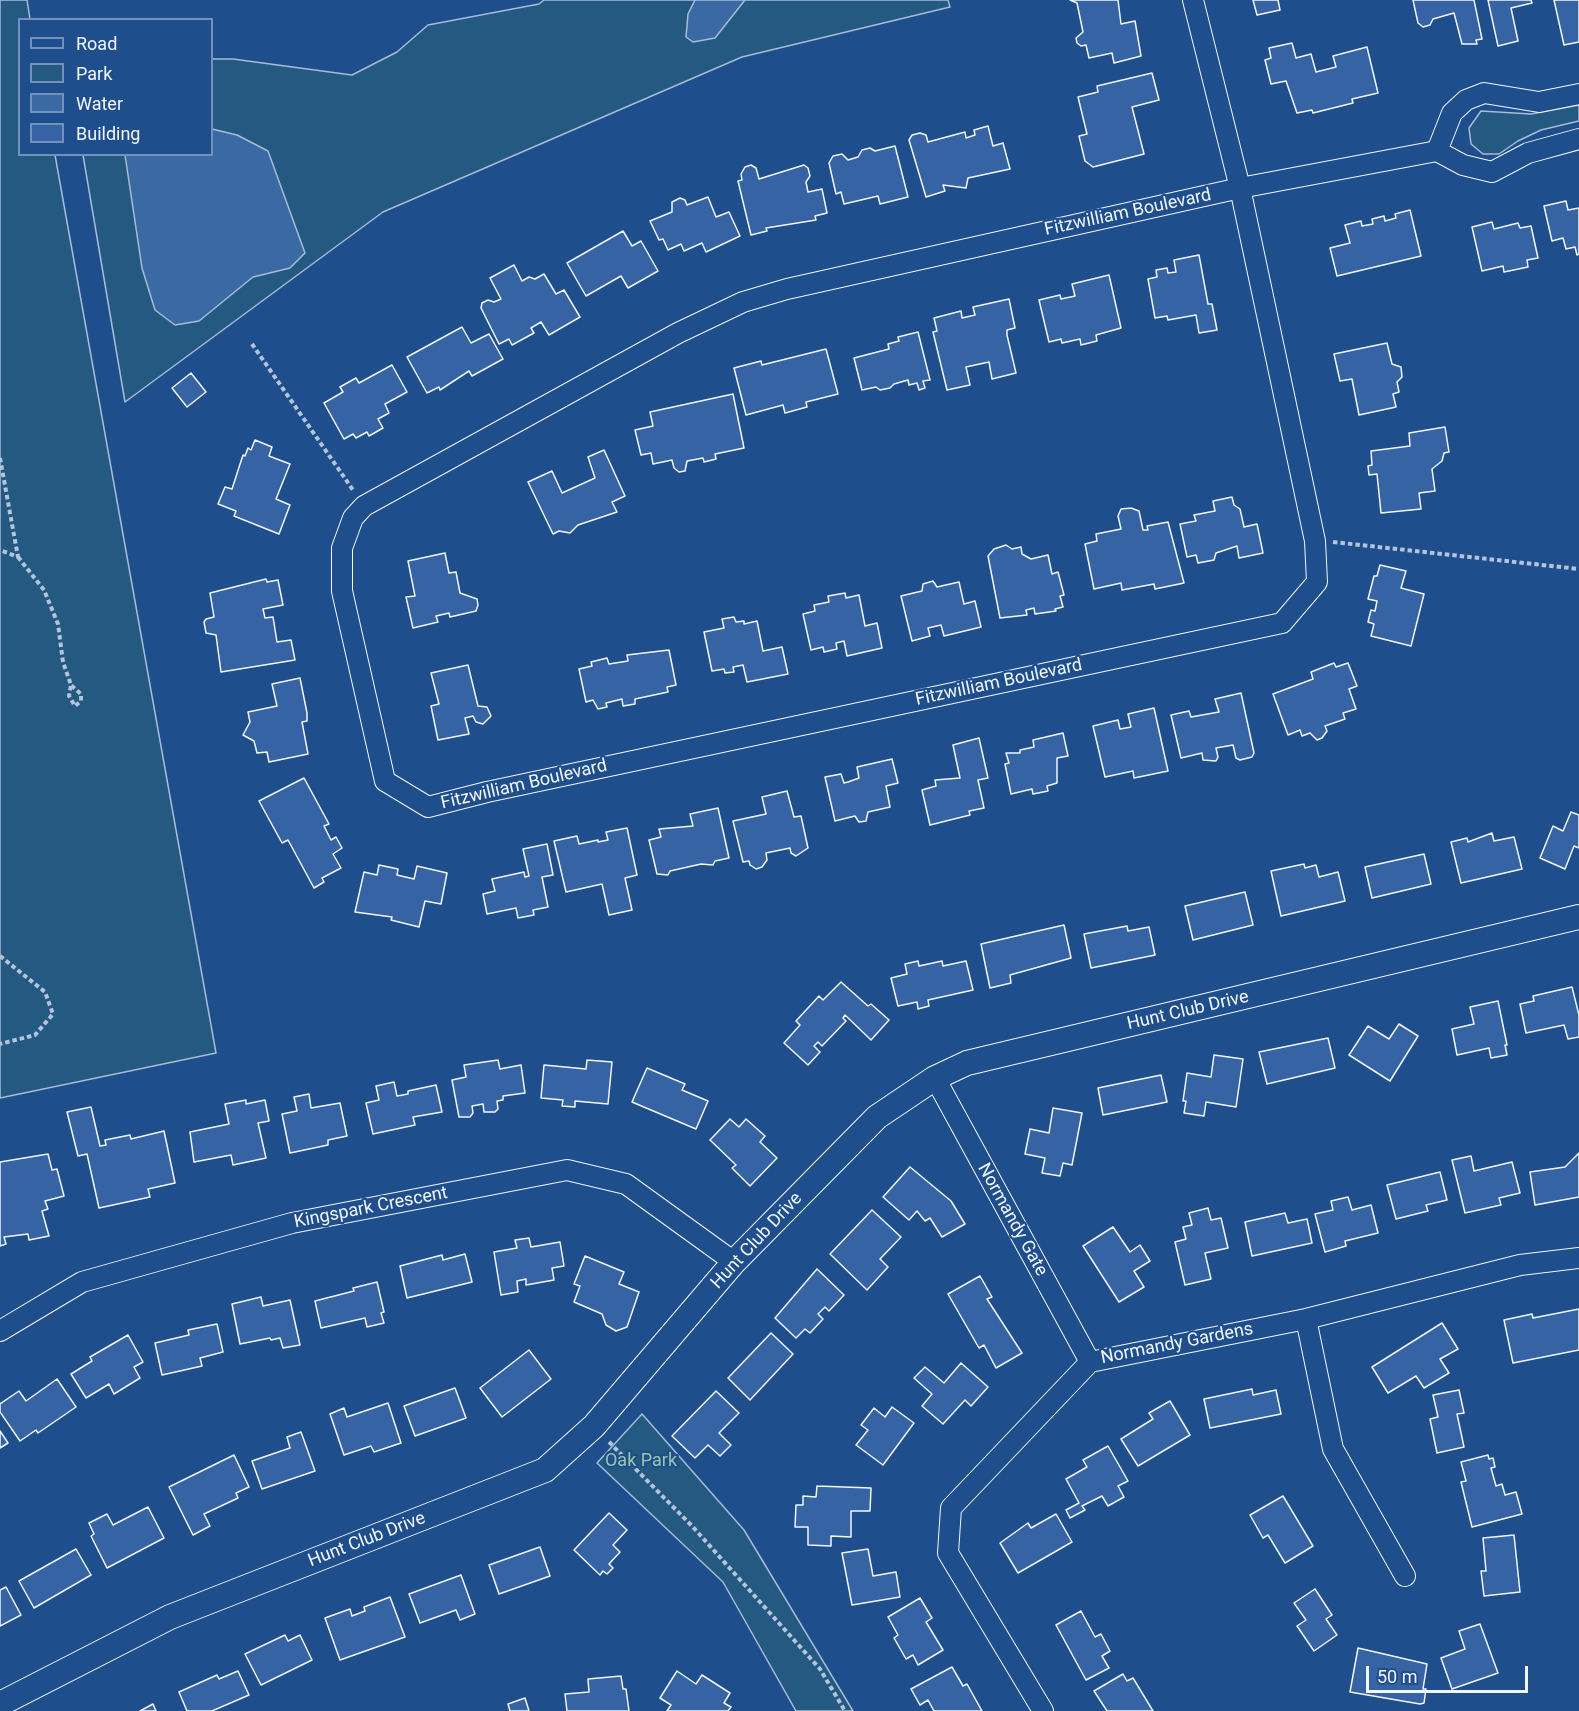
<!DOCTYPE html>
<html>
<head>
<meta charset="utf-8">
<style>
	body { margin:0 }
	#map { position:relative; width:1579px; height:1711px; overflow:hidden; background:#1f4e8c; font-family:Roboto,sans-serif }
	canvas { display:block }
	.legend { position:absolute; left:18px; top:18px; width:195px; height:138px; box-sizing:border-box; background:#1f4e8c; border:2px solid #7391ba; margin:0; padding:8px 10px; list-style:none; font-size:18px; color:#f2f6ff }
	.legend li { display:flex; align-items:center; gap:12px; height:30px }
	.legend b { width:30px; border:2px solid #7391ba }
	.scale { position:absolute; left:1366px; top:1666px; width:162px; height:27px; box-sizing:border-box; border:3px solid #f2f6ff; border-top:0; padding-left:8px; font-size:18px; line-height:21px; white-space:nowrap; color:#f2f6ff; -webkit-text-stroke:4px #1f4e8c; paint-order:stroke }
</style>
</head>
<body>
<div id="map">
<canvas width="1579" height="1711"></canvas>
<ul class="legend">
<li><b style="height:8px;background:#1f4e8c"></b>Road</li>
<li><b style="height:16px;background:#245a82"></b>Park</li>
<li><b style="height:16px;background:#3b69a3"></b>Water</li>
<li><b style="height:16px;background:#3563a3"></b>Building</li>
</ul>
<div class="scale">50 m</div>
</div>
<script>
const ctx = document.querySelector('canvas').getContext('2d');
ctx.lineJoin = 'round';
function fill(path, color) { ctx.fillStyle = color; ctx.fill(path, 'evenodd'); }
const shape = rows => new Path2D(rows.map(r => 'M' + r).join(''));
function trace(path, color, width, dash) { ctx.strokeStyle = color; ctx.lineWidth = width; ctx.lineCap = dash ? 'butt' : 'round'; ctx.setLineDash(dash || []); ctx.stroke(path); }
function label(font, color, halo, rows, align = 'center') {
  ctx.font = font + ' Roboto,sans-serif'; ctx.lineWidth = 4.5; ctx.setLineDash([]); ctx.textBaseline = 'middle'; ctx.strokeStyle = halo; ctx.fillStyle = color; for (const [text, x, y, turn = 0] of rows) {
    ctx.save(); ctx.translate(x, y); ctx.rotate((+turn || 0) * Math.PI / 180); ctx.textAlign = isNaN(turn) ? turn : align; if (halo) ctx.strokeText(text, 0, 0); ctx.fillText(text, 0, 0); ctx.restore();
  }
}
const green = shape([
	[0,0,27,0,30,19,20,20,20,154,55,155,216,1053,0,1098,0,0],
	[544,0,948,0,950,7,742,57,383,212,125,402,83,155,212,154,212,59,233,59,352,75,397,52,428,25,539,4,544,0],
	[1579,105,1579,121,1541,130,1518,141,1499,154,1483,154,1471,144,1469,128,1481,111,1531,114,1579,105],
	[642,1414,744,1530,853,1711,796,1711,723,1582,597,1463,642,1414]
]);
fill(green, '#245a82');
trace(green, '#a8bbd7', 1.5);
const water = shape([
	[695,0,745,0,715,38,693,42,686,37,688,14,695,0],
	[212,129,237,135,268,151,305,253,290,268,253,277,199,321,175,325,155,310,142,268,125,155,212,154,212,129]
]);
fill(water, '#3b69a3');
trace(water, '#a8bbd7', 1.5);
const building = shape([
	[1118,0,1121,24,1135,21,1141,56,1114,63,1112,53,1089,58,1086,45,1081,46,1077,43,1076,38,1083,32,1077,3,1070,0,1118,0],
	[1253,0,1278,0,1280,10,1257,15,1253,0],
	[1413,0,1474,0,1482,39,1476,40,1477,44,1462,44,1454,13,1433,19,1430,25,1423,27,1418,23,1413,0],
	[1488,0,1531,0,1532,3,1511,8,1518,41,1498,46,1488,0],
	[1554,0,1579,0,1579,42,1564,45,1554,0],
	[1292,43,1296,58,1311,54,1316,72,1336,67,1333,56,1367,47,1378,93,1352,99,1353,103,1313,113,1312,110,1297,113,1286,81,1271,84,1265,60,1271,58,1269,48,1292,43],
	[1152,73,1159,100,1132,107,1144,154,1093,167,1085,161,1079,136,1087,134,1078,97,1098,92,1097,86,1152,73],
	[988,126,993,146,1003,143,1010,169,968,178,966,188,943,185,945,191,926,197,909,140,912,135,920,133,926,135,928,142,965,132,966,138,975,135,974,130,988,126],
	[895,146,908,197,880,204,878,196,844,204,841,192,836,194,829,163,833,156,842,154,848,160,858,157,862,150,870,148,875,151,895,146],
	[751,165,756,168,759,179,804,165,808,168,810,176,806,182,808,192,822,189,827,213,815,216,816,220,766,228,767,231,751,235,738,181,742,180,741,174,745,167,751,165],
	[708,197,716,217,729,212,740,236,706,252,702,243,684,251,681,244,668,250,663,239,659,240,650,221,672,212,672,202,680,198,685,200,687,205,708,197],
	[1566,201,1568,210,1579,208,1579,254,1577,255,1575,247,1566,249,1563,238,1552,241,1544,206,1566,201],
	[1410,210,1421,256,1337,276,1330,248,1350,243,1345,225,1361,221,1362,226,1373,224,1372,219,1384,216,1385,221,1396,218,1395,214,1410,210],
	[1492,222,1494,229,1518,223,1520,228,1531,226,1538,258,1527,260,1528,267,1504,272,1503,266,1482,271,1472,227,1492,222],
	[623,231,632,246,641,241,658,271,628,288,621,276,586,296,567,263,623,231],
	[1199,255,1208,304,1212,304,1217,330,1199,333,1196,315,1168,320,1167,316,1155,318,1148,279,1157,277,1156,270,1167,268,1168,273,1176,272,1174,260,1199,255],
	[514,265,522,281,529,277,535,279,544,274,556,294,564,290,580,317,549,335,541,322,531,328,534,333,512,345,509,339,499,344,481,308,482,303,488,300,494,302,501,299,490,278,514,265],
	[1109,275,1121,328,1096,335,1097,341,1081,345,1080,339,1062,343,1061,339,1049,342,1039,300,1060,295,1061,299,1075,296,1072,284,1109,275],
	[1009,299,1015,328,1007,330,1007,335,1016,373,992,379,989,362,966,367,970,385,947,390,933,332,937,331,934,318,961,311,962,318,975,315,973,307,1009,299],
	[462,327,471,343,489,334,503,359,472,376,469,371,440,390,439,387,427,393,407,357,462,327],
	[918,332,930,380,923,381,925,388,919,390,917,383,909,385,908,380,894,384,890,388,880,390,876,387,862,390,854,358,889,349,888,344,899,341,898,337,918,332],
	[1387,343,1392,364,1401,367,1402,377,1397,382,1399,392,1393,394,1396,407,1359,415,1352,379,1340,381,1334,354,1387,343],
	[826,349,838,394,806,402,807,407,785,413,783,405,746,415,734,368,761,361,762,365,826,349],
	[392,365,407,392,385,404,389,413,378,419,383,428,369,436,367,432,356,438,353,434,344,439,324,403,343,392,340,387,356,378,359,383,392,365],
	[191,373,206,392,187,407,172,388,191,373],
	[733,394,744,448,715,454,716,459,704,462,703,458,687,461,685,471,679,472,674,468,672,460,653,464,651,453,641,455,635,430,653,426,650,412,733,394],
	[1445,427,1449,452,1444,453,1442,461,1432,469,1435,491,1419,493,1421,509,1381,513,1377,474,1369,475,1368,466,1372,465,1371,451,1410,446,1409,433,1445,427],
	[255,440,272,447,269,456,290,464,276,499,290,505,279,534,234,516,236,511,218,504,225,487,232,489,243,455,245,456,248,448,251,450,255,440],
	[604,450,625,496,612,502,617,512,578,525,570,533,559,531,553,534,528,482,552,471,562,493,595,478,588,457,604,450],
	[1232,497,1234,505,1240,509,1244,527,1257,524,1263,553,1239,558,1237,546,1216,553,1214,560,1198,563,1196,555,1187,557,1180,524,1196,521,1194,515,1215,511,1213,501,1232,497],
	[1131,508,1139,511,1143,530,1148,530,1147,526,1168,522,1184,583,1155,589,1154,584,1122,590,1121,583,1094,589,1085,544,1097,541,1096,534,1121,529,1118,516,1121,509,1131,508],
	[1006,545,1012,549,1021,547,1022,554,1031,559,1048,555,1052,574,1058,572,1064,595,1060,596,1063,607,1055,609,1056,611,1035,614,1034,608,1026,610,1027,615,1000,618,988,556,994,549,1006,545],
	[445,553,449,573,456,572,460,593,477,599,478,605,476,611,450,617,449,613,436,616,438,622,413,628,406,597,415,596,408,561,445,553],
	[1380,565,1406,571,1401,588,1424,594,1411,646,1371,636,1374,624,1368,622,1371,610,1375,611,1377,601,1368,599,1374,576,1377,576,1380,565],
	[266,579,267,582,278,580,283,605,263,609,265,618,273,617,277,642,291,640,295,660,221,672,216,635,206,633,204,622,206,619,214,617,210,593,266,579],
	[933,581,937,587,959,582,964,604,975,601,981,627,944,636,941,625,928,628,930,636,912,641,901,596,922,591,923,584,933,581],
	[845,593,846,598,859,595,865,626,877,623,882,648,847,656,844,641,836,643,837,649,824,652,823,647,811,650,803,614,815,611,814,605,829,602,828,596,845,593],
	[734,617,736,622,744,621,744,624,757,621,763,651,782,647,788,674,747,682,743,665,733,667,734,672,725,673,724,669,712,671,704,632,724,628,722,619,734,617],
	[669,650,676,685,667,687,668,692,635,699,635,704,623,706,622,699,606,703,607,707,598,709,593,700,586,702,579,669,592,666,591,662,607,658,609,664,628,661,627,655,669,650],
	[1334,663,1336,667,1348,663,1357,686,1349,689,1356,709,1343,713,1345,719,1325,726,1327,731,1322,738,1317,740,1310,733,1302,736,1300,730,1288,735,1273,694,1313,679,1311,672,1334,663],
	[468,665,478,706,487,707,491,716,483,724,476,722,473,716,465,718,469,734,438,740,431,706,439,704,431,673,468,665],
	[300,678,307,713,307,721,302,722,308,754,269,762,267,752,257,753,254,741,243,735,250,722,248,712,277,706,272,684,300,678],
	[1241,693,1254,753,1252,757,1240,760,1236,758,1233,745,1216,748,1218,757,1216,761,1203,760,1202,753,1181,758,1171,715,1189,711,1191,717,1219,712,1215,699,1241,693],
	[1154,708,1168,771,1134,778,1133,771,1105,777,1093,726,1118,720,1120,729,1131,727,1128,714,1154,708],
	[1063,733,1068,756,1057,758,1057,783,1047,786,1048,791,1033,794,1032,789,1011,794,1005,764,1009,763,1006,753,1020,753,1020,750,1034,747,1033,740,1063,733],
	[979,738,988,778,978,780,984,808,969,811,970,815,930,825,922,790,936,786,935,780,960,778,953,745,979,738],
	[892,759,898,783,886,786,890,807,868,812,866,821,859,822,855,816,835,821,825,777,841,774,844,783,848,782,859,778,857,767,892,759],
	[304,778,329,824,324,826,331,840,336,837,342,848,333,854,341,868,322,878,324,882,314,888,288,840,282,843,259,801,304,778],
	[787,791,794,817,801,816,808,848,796,856,791,853,790,848,766,853,767,860,762,867,756,869,750,865,749,861,743,862,733,821,766,814,762,797,787,791],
	[718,808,729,858,715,861,713,865,701,864,670,871,668,875,657,874,649,840,661,837,659,829,693,826,690,814,718,808],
	[1571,812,1579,815,1579,848,1574,846,1565,869,1540,858,1553,826,1563,831,1571,812],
	[627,828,637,875,625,878,632,910,609,915,602,884,566,892,554,841,577,836,579,844,598,840,598,842,608,840,606,832,627,828],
	[1492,833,1494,841,1514,837,1522,869,1461,883,1451,842,1467,838,1468,842,1492,833],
	[547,844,553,875,542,877,548,907,533,910,534,915,518,918,516,908,487,914,483,894,495,891,492,879,524,872,525,877,529,876,523,849,547,844],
	[1424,854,1431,884,1372,898,1365,867,1424,854],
	[1304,864,1305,868,1316,865,1319,877,1338,872,1345,901,1281,916,1271,871,1304,864],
	[379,865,398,869,397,875,414,879,417,866,447,873,441,904,425,901,419,927,391,920,392,917,355,912,364,872,377,875,379,865],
	[1245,892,1253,925,1193,940,1185,906,1245,892],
	[1064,925,1071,958,1010,975,1011,983,990,988,981,944,1064,925],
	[1127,926,1128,931,1149,927,1155,955,1091,968,1084,934,1127,926],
	[918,961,919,966,942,961,943,966,966,961,973,990,928,1000,929,1006,918,1009,917,1002,898,1006,891,978,907,974,905,964,918,961],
	[841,982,868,1006,871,1004,889,1020,871,1040,845,1015,843,1018,846,1021,822,1046,818,1042,814,1046,820,1052,808,1065,784,1043,800,1025,796,1021,819,996,823,1000,841,982],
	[1572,987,1579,1015,1579,1037,1568,1039,1564,1025,1526,1033,1520,1004,1534,1001,1533,996,1572,987],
	[1498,1001,1507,1045,1505,1045,1507,1055,1491,1058,1489,1048,1457,1055,1452,1029,1474,1024,1470,1007,1498,1001],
	[1399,1024,1418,1036,1390,1081,1349,1055,1368,1026,1389,1039,1399,1024],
	[1328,1038,1335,1068,1267,1084,1259,1052,1328,1038],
	[1214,1055,1243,1059,1236,1107,1206,1102,1204,1116,1184,1113,1186,1101,1183,1101,1187,1073,1211,1077,1214,1055],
	[498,1060,500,1069,521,1065,525,1093,503,1096,503,1100,497,1101,498,1109,495,1112,484,1112,483,1104,472,1106,473,1113,470,1117,459,1117,452,1080,466,1077,464,1065,498,1060],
	[587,1060,612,1062,608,1104,575,1101,575,1107,562,1106,563,1100,541,1098,544,1065,586,1069,587,1060],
	[647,1068,685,1084,682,1090,708,1101,696,1129,632,1102,647,1068],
	[1161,1075,1167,1102,1103,1115,1098,1088,1161,1075],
	[394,1082,397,1096,408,1094,408,1091,436,1085,442,1112,413,1117,415,1125,373,1134,366,1103,379,1100,376,1086,394,1082],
	[309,1094,311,1108,340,1103,347,1136,328,1140,328,1145,290,1153,282,1114,297,1111,294,1097,309,1094],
	[246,1100,246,1104,265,1100,269,1121,258,1123,266,1158,233,1165,231,1155,194,1162,190,1132,229,1124,225,1104,246,1100],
	[91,1107,100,1146,106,1145,105,1140,130,1135,131,1139,164,1131,175,1183,148,1189,150,1197,99,1208,87,1154,78,1156,67,1112,91,1107],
	[1053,1108,1082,1113,1072,1165,1063,1163,1060,1176,1042,1173,1045,1158,1025,1154,1030,1129,1049,1133,1053,1108],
	[730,1119,739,1127,746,1119,765,1136,760,1142,777,1158,750,1186,732,1168,736,1165,710,1140,730,1119],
	[1579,1153,1579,1197,1535,1205,1530,1172,1565,1167,1579,1153],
	[48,1154,52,1170,57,1169,64,1196,45,1201,48,1209,42,1211,49,1236,29,1240,28,1234,4,1237,6,1244,0,1246,0,1162,48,1154],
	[1471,1156,1474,1171,1512,1162,1520,1193,1499,1198,1501,1205,1465,1213,1452,1160,1471,1156],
	[910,1167,951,1201,965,1224,942,1237,930,1218,925,1221,917,1211,909,1220,883,1197,910,1167],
	[1440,1172,1447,1200,1426,1205,1428,1211,1396,1219,1387,1185,1440,1172],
	[1348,1197,1352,1210,1371,1205,1378,1233,1345,1241,1346,1246,1325,1252,1315,1214,1333,1210,1331,1201,1348,1197],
	[1208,1208,1211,1220,1221,1218,1228,1248,1205,1253,1211,1279,1185,1285,1175,1242,1186,1239,1183,1227,1192,1225,1189,1213,1208,1208],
	[872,1210,901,1237,880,1259,888,1267,867,1290,830,1254,872,1210],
	[1285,1213,1288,1223,1307,1219,1312,1243,1252,1256,1245,1222,1285,1213],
	[1113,1227,1130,1252,1140,1245,1150,1261,1134,1271,1144,1287,1119,1302,1083,1246,1113,1227],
	[529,1238,531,1247,560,1242,564,1266,552,1268,554,1280,526,1285,526,1279,517,1281,518,1292,501,1295,494,1252,517,1248,515,1240,529,1238],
	[465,1254,472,1282,407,1298,400,1266,442,1255,443,1260,465,1254],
	[585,1256,624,1272,619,1284,639,1292,627,1327,616,1331,606,1325,602,1314,574,1302,580,1286,574,1284,585,1256],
	[817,1269,844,1295,829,1311,825,1307,818,1314,823,1319,810,1333,805,1329,796,1338,775,1318,817,1269],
	[980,1276,992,1297,987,1299,1022,1353,996,1368,984,1345,979,1348,948,1294,980,1276],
	[377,1282,384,1312,381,1313,384,1323,367,1327,365,1318,321,1328,315,1301,354,1291,353,1288,377,1282],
	[261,1297,263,1306,290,1300,300,1345,283,1348,280,1338,271,1340,270,1338,240,1344,232,1304,261,1297],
	[1579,1309,1579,1350,1513,1363,1504,1320,1532,1314,1533,1318,1579,1309],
	[1442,1323,1458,1349,1440,1359,1449,1373,1424,1388,1416,1376,1388,1393,1372,1367,1442,1323],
	[217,1324,223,1352,200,1358,202,1366,162,1375,155,1343,189,1335,188,1330,217,1324],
	[771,1333,793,1354,750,1400,728,1378,771,1333],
	[128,1335,143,1362,134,1367,140,1378,114,1394,109,1384,86,1398,71,1374,92,1361,90,1357,128,1335],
	[529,1350,551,1379,502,1417,480,1388,529,1350],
	[961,1363,988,1387,971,1406,965,1400,943,1424,922,1406,932,1394,914,1378,925,1367,944,1383,961,1363],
	[57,1379,76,1407,38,1433,36,1430,20,1441,0,1412,0,1404,19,1391,26,1401,57,1379],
	[455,1388,466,1418,415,1436,404,1406,455,1388],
	[1252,1389,1253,1395,1276,1390,1281,1414,1210,1428,1204,1399,1252,1389],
	[1459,1390,1464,1413,1457,1414,1464,1447,1437,1453,1430,1419,1438,1417,1433,1395,1459,1390],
	[716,1391,739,1413,719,1433,731,1445,720,1456,708,1445,695,1458,672,1436,716,1391],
	[1170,1401,1190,1435,1138,1466,1121,1439,1153,1419,1149,1413,1170,1401],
	[388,1403,401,1443,374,1452,371,1446,344,1455,330,1414,344,1408,347,1417,388,1403],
	[892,1407,914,1423,883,1465,856,1445,868,1430,861,1425,874,1408,885,1417,892,1407],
	[0,1431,8,1443,0,1448,0,1431],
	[301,1432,315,1471,262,1489,252,1461,290,1448,287,1437,301,1432],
	[1108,1446,1128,1481,1118,1486,1124,1497,1108,1506,1102,1496,1082,1506,1085,1510,1070,1518,1066,1510,1079,1503,1066,1479,1087,1467,1083,1460,1108,1446],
	[234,1455,249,1487,236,1493,238,1498,204,1514,210,1526,193,1535,169,1487,234,1455],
	[1488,1455,1489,1459,1493,1458,1495,1467,1491,1468,1496,1486,1502,1484,1505,1495,1516,1492,1522,1514,1472,1527,1461,1482,1466,1481,1461,1462,1488,1455],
	[817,1486,871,1488,870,1511,851,1511,851,1537,831,1536,831,1546,808,1545,808,1527,795,1527,796,1505,803,1505,803,1496,816,1497,817,1486],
	[1283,1496,1313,1546,1285,1563,1268,1535,1263,1538,1250,1515,1283,1496],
	[148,1507,164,1538,107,1568,91,1536,94,1534,89,1523,107,1514,113,1525,148,1507],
	[609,1513,627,1530,613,1545,620,1552,609,1564,613,1568,607,1574,603,1571,600,1575,574,1550,609,1513],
	[1056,1514,1072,1542,1018,1573,1000,1543,1028,1523,1031,1528,1056,1514],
	[1514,1535,1520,1592,1484,1596,1481,1571,1486,1571,1483,1538,1514,1535],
	[540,1547,550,1576,499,1594,489,1565,540,1547],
	[76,1549,91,1575,34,1608,19,1581,76,1549],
	[868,1549,873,1576,896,1572,900,1597,852,1605,842,1553,868,1549],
	[461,1575,475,1614,460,1620,456,1610,420,1623,409,1594,461,1575],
	[6,1587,21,1615,0,1626,0,1590,6,1587],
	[1315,1589,1332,1615,1326,1619,1337,1635,1314,1651,1297,1626,1306,1620,1294,1603,1315,1589],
	[390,1597,405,1637,340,1660,325,1618,350,1609,352,1616,365,1611,364,1607,390,1597],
	[920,1598,932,1618,926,1622,943,1650,918,1665,913,1655,906,1659,894,1638,898,1635,888,1617,920,1598],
	[1081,1611,1095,1637,1101,1634,1110,1651,1102,1656,1109,1668,1086,1680,1056,1625,1081,1611],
	[1480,1624,1498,1673,1452,1689,1441,1658,1465,1649,1459,1631,1480,1624],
	[285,1635,288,1641,300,1635,312,1660,261,1685,245,1654,285,1635],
	[1358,1648,1427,1664,1423,1689,1426,1689,1424,1703,1420,1704,1350,1692,1358,1648],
	[952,1667,963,1686,967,1684,982,1711,934,1711,928,1700,920,1705,911,1689,952,1667],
	[238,1671,249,1695,212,1711,187,1711,179,1692,217,1675,219,1679,238,1671],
	[677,1671,696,1684,702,1675,730,1693,724,1703,731,1707,728,1711,667,1711,671,1705,660,1698,677,1671],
	[1123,1674,1127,1681,1133,1678,1153,1711,1107,1711,1094,1691,1123,1674],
	[621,1676,623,1689,626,1689,629,1711,567,1711,565,1694,589,1692,588,1679,621,1676],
	[525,1698,529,1711,510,1711,508,1704,525,1698],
	[153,1704,156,1711,140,1711,153,1704]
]);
fill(building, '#3563a3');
trace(building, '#f2f6ff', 1.5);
const minor = shape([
	[1193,0,1240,188,1315,541,1317,582,1282,623,487,792,428,807,385,781,342,591,342,548,353,518,364,506,678,333,743,302,787,289,1240,188,1437,151,1463,165,1492,172,1528,153,1579,139],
	[1437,151,1452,113,1466,100,1484,93,1539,102,1579,94],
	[935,1078,1090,1362],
	[1306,1319,1333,1449,1405,1576],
	[0,1331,82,1282,292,1223,567,1170,626,1184,734,1262],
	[1043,1711,948,1553,951,1508,1090,1362,1306,1319,1520,1265,1579,1258]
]);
const tertiary = shape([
	[0,1704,170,1617,545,1470,594,1426,734,1262,877,1117,935,1078,967,1063,1579,917]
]);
trace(minor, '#f2f6ff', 22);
trace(tertiary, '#f2f6ff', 26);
trace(shape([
	[252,344,353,490],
	[0,458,18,557,0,550],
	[1333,542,1579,569],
	[18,557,44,590,58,624,63,662,71,685,69,696,75,706,81,701,81,694,71,685],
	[0,956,45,992,53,1014,35,1035,0,1044],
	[609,1442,692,1526,820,1669,845,1711]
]), '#b3c4dc', 4, [4.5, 3]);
trace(minor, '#1f4e8c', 20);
trace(tertiary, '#1f4e8c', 24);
label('18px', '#f2f6ff', '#1f4e8c', [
	["Fitzwilliam Boulevard",1128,213,-12],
	["Fitzwilliam Boulevard",999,683,-12],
	["Fitzwilliam Boulevard",524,785,-13],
	["Hunt Club Drive",1188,1011,-13],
	["Kingspark Crescent",371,1208,-11],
	["Normandy Gate",1012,1220,61],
	["Hunt Club Drive",757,1241,-47],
	["Normandy Gardens",1177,1344,-11],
	["Hunt Club Drive",367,1540,-21]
]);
label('18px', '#97c8a6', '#1f4e8c', [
	["Oak Park",641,1461]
]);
</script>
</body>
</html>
